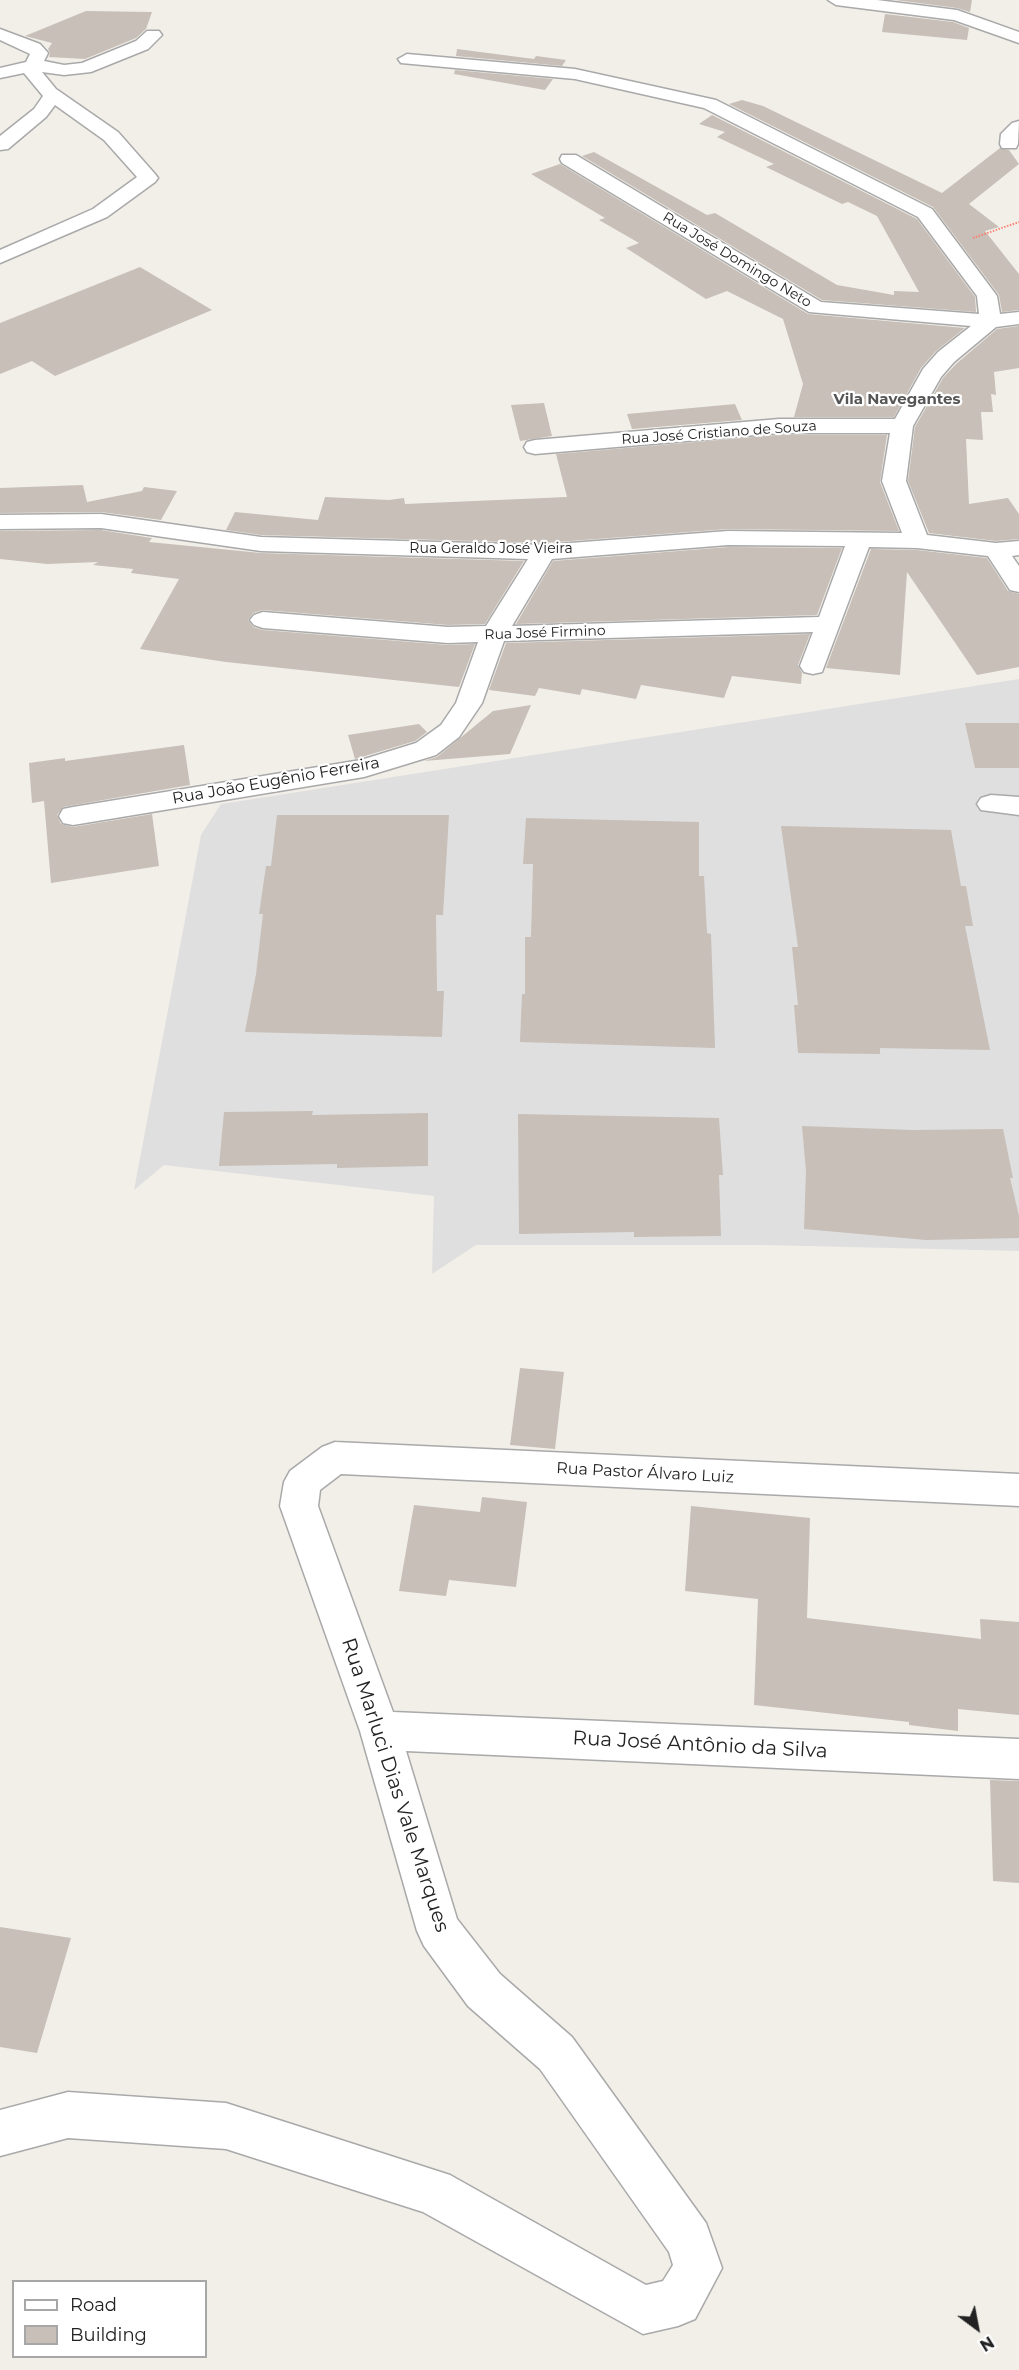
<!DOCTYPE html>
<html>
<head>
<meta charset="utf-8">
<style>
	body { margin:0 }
	#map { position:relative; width:1019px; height:2370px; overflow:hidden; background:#f2efe9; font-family:Montserrat,sans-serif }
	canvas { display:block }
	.legend { position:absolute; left:12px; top:2280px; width:195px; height:78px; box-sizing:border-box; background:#fff; border:2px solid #a7a7a7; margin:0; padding:8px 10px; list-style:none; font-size:18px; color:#222 }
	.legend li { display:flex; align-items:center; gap:12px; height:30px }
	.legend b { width:30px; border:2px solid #a7a7a7 }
	.north { position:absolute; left:947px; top:2298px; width:60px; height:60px; -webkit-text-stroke:4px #fff; paint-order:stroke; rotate:148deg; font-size:16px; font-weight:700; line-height:24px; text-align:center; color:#222 }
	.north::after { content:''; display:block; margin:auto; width:21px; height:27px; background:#222; clip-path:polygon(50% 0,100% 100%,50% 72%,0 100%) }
</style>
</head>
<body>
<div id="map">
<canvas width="1019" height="2370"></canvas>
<ul class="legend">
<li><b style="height:8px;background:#fff"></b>Road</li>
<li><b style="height:16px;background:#c7bfb8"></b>Building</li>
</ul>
<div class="north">N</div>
</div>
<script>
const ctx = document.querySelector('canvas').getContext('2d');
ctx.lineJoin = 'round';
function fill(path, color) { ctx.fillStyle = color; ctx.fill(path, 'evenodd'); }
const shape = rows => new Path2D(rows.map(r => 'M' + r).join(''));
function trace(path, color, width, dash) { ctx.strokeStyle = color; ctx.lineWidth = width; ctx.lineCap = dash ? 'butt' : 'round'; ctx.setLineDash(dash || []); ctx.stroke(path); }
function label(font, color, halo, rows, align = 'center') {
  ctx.font = font + ' Montserrat,sans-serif'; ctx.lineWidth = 4.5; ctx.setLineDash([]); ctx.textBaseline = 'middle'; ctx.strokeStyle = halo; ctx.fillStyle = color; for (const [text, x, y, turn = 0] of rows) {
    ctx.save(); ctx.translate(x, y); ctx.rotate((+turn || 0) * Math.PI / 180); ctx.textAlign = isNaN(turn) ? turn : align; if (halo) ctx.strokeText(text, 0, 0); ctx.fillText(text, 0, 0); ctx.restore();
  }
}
fill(shape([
	[1019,679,1019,1251,763,1245,476,1245,432,1274,434,1196,164,1165,134,1190,201,835,221,804]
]), '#e0dfdf');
fill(shape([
	[895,0,972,0,970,12,957,8],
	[86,11,152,12,146,29,136,38,85,59,49,57,50,53,48,49,52,43,25,36],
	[885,14,953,22,969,28,967,40,882,32],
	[457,49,534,59,536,56,566,60,562,66,456,56],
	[455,70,553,79,545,90,454,74],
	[742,100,763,106,942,193,1000,148,1009,150,1019,164,969,204,999,227,985,231,1019,274,1019,310,1002,312,999,295,933,207,729,104],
	[712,115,917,219,975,297,976,312,822,300,582,156,594,152,707,215,715,213,837,285,894,295,894,291,919,292,877,216,848,202,842,204,807,187,766,167,774,164,717,137,725,132,699,124],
	[560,164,808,314,965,328,936,351,921,368,894,417,794,417,803,384,783,319,727,291,706,299,626,248,639,243,599,220,605,218,531,174],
	[140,267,212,310,55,376,32,361,0,374,0,323],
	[1019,326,1019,368,994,372,996,395,991,394,993,412,981,412,983,440,966,439,969,504,1008,498,1019,514,1019,539,996,541,929,533,908,481,915,427,943,378,956,364,997,329],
	[544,403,552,436,520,441,511,405],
	[735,404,742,420,632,429,627,414],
	[777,435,887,435,880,482,899,531,728,529,544,543,261,535,226,530,235,512,318,520,325,497,389,500,404,498,405,504,567,497,556,454],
	[83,485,87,502,142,491,144,487,177,491,161,520,101,512,0,513,0,488],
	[101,530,152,538,149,542,261,553,524,561,485,624,448,625,263,610,253,613,248,620,253,627,263,630,448,645,475,644,459,687,226,662,140,649,179,579,131,573,133,569,93,565,98,562,47,564,0,559,0,531],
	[728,547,842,548,817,615,516,624,553,561],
	[871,549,917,550,987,558,1008,591,1019,594,1019,667,977,675,907,572,900,675,826,668],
	[810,634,798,665,802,673,801,684,732,676,724,698,641,685,636,699,582,689,580,695,539,688,535,696,489,690,506,643],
	[531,705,510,754,424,761,437,757,493,711],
	[965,723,1019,723,1019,768,975,768],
	[419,724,427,732,415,741,355,759,348,735],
	[184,745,190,785,63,807,57,815,61,824,73,827,152,814,159,866,51,883,44,801,32,803,29,763,65,758,65,761],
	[277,815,449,815,443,915,436,915,437,991,444,991,442,1037,245,1032,256,974,263,914,259,914,266,866,271,866],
	[526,818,699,822,699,876,704,876,707,933,711,934,715,1048,520,1042,522,994,525,994,525,937,531,937,533,864,523,864],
	[781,826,951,830,961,886,966,886,973,926,965,926,990,1050,880,1048,880,1054,798,1053,794,1005,798,1005,792,947,798,947],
	[313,1111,312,1115,428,1113,428,1166,337,1168,337,1164,219,1166,224,1112],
	[518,1114,719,1118,723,1175,719,1175,721,1236,634,1237,634,1232,519,1234],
	[802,1126,913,1130,1003,1129,1013,1178,1010,1178,1019,1216,1019,1238,926,1240,804,1229,806,1171],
	[520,1368,564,1372,555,1449,510,1445],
	[482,1497,527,1502,516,1587,449,1580,446,1596,399,1591,414,1505,480,1512],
	[691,1506,810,1518,807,1618,981,1639,980,1619,1019,1622,1019,1715,958,1709,958,1731,909,1725,909,1722,754,1705,758,1599,685,1591],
	[990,1780,1019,1781,1019,1883,993,1881],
	[0,1927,71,1938,37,2053,0,2047]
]), '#c7bfb8');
const minor = shape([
	[828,0,877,0,957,10,1019,32,1019,43,954,20,836,5,828,0],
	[0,29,40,44,48,53,44,61,64,65,82,63,136,41,147,31,159,31,162,35,148,49,91,72,64,75,42,72,56,89,118,132,155,174,158,178,155,182,107,217,0,263,0,250,93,209,137,177,104,140,55,105,46,117,8,149,0,150,0,136,34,109,43,96,24,73,0,78,0,68,26,62,30,54,0,40,0,29],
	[407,54,575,69,716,100,932,209,997,296,1000,314,1019,312,1019,324,996,327,954,362,941,377,913,426,906,481,927,535,996,543,1019,541,1019,555,1012,556,1019,566,1019,592,1010,590,988,556,917,548,869,547,822,672,813,674,804,672,800,666,813,632,504,641,482,703,459,737,436,755,364,777,73,825,63,823,59,816,63,809,73,807,361,760,416,743,441,725,456,703,478,642,448,643,263,628,254,625,250,620,254,615,263,612,448,627,486,626,528,559,261,551,101,528,0,529,0,515,101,514,261,537,544,545,728,531,902,533,882,481,890,433,779,433,535,454,527,452,524,447,527,442,535,440,779,419,895,419,923,369,938,352,971,326,809,312,562,163,560,159,562,155,576,155,821,302,979,314,977,296,918,217,704,108,575,79,401,63,398,59,407,54],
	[728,545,845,546,819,617,512,626,552,559,728,545],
	[1019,121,1018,144,1016,148,1002,148,1000,144,1001,134,1012,123,1019,121],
	[991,795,1019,797,1019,815,981,810,977,804,981,798,991,795],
	[335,1442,1019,1474,1019,1506,341,1474,320,1490,318,1506,393,1712,1019,1739,1019,1779,406,1751,457,1919,500,1974,572,2037,706,2223,722,2268,695,2319,678,2326,643,2334,423,2212,226,2149,68,2138,0,2156,0,2110,68,2092,226,2103,450,2175,646,2285,663,2281,673,2265,669,2252,540,2069,468,2006,424,1946,417,1931,360,1731,280,1506,284,1482,290,1471,322,1447,335,1442]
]);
trace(minor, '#a9a9a9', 3);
trace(shape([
	[973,238,1019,222]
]), '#fa8072', 2, [1.5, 1.5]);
fill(minor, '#fff');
label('14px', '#222', '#fff', [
	["Rua José Domingo Neto",737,260,31],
	["Rua José Cristiano de Souza",719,433,-4],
	["Rua Geraldo José Vieira",491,549],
	["Rua José Firmino",545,633,-2]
]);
label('bold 15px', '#555', '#fff', [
	["Vila Navegantes",897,400]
]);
label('16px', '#222', '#fff', [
	["Rua João Eugênio Ferreira",276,781,-10],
	["Rua Pastor Álvaro Luiz",645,1473,3]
]);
label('20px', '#222', '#fff', [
	["Rua José Antônio da Silva",700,1745,3],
	["Rua Marluci Dias Vale Marques",395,1785,72]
]);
</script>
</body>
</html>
